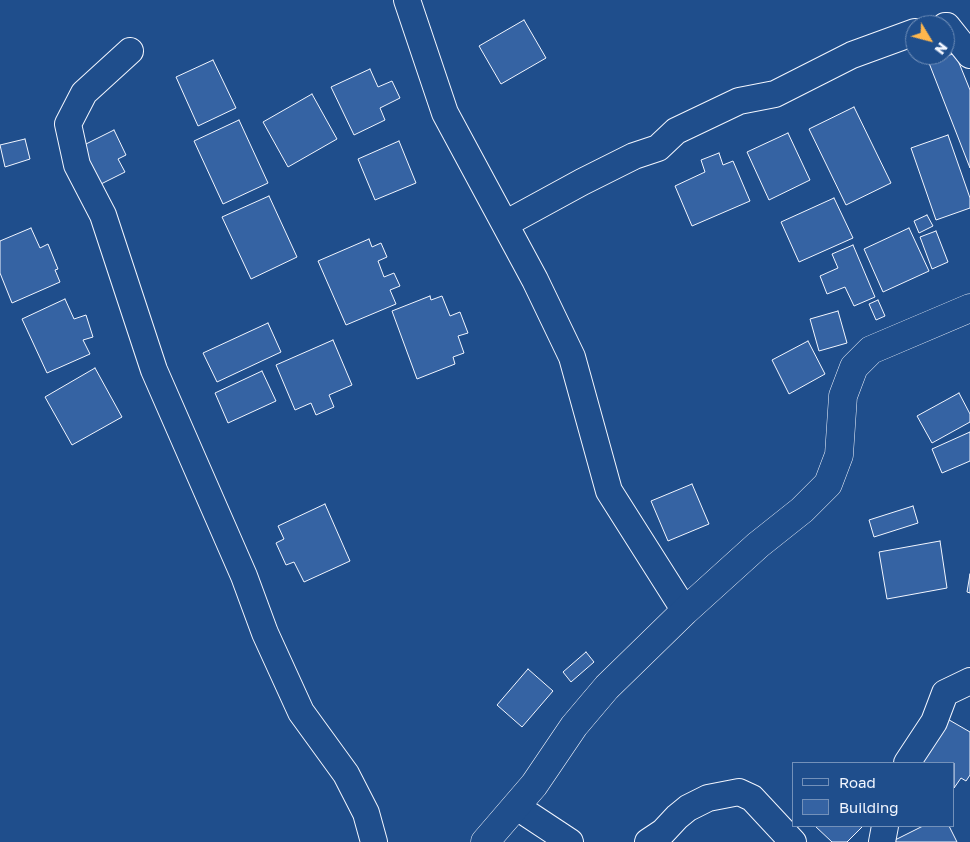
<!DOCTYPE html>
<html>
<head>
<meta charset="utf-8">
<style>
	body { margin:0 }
	#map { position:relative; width:970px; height:842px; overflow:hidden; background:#1f4e8c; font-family:"Golos Text",sans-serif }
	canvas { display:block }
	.legend { position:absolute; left:792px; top:762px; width:162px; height:65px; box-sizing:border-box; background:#1f4e8c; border:1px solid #7391ba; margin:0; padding:6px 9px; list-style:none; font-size:15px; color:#f2f6ff }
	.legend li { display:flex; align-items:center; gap:10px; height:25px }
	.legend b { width:25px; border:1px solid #7391ba }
	.north { position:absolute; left:905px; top:15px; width:50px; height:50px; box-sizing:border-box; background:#1f4e8c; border:1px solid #7391ba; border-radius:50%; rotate:127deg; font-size:14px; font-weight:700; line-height:20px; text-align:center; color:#f2f6ff }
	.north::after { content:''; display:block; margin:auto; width:18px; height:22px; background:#ffb74d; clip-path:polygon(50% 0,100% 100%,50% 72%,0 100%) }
</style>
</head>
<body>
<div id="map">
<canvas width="970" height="842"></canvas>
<ul class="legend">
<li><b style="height:6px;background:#1f4e8c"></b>Road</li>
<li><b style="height:14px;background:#3563a3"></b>Building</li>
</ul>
<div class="north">N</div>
</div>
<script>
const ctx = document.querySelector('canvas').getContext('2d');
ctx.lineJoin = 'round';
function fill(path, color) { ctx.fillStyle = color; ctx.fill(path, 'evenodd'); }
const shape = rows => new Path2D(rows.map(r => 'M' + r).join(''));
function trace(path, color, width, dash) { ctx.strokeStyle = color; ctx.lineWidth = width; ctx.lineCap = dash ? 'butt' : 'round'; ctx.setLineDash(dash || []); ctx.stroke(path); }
const building = shape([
	[524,20,546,58,501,84,479,46,524,20],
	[955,53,970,90,970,168,929,63,955,53],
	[213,60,236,108,198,126,176,77,213,60],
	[370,69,378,87,392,81,400,98,380,108,385,120,354,135,331,87,370,69],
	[312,94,337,139,288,167,263,122,312,94],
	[854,107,891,183,846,205,809,129,854,107],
	[239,120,268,183,223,204,194,141,239,120],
	[114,130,126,155,118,159,125,172,99,185,80,147,114,130],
	[788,133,810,180,769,200,747,152,788,133],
	[948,135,970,198,970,208,936,220,911,148,948,135],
	[25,139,30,159,5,167,0,145,25,139],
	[399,141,416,183,375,200,358,159,399,141],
	[719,153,723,165,733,161,750,201,692,226,675,186,705,172,701,160,719,153],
	[269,196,297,257,251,279,222,217,269,196],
	[834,198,853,238,799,262,781,222,834,198],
	[927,215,933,226,919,233,914,221,927,215],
	[31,228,40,248,48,244,58,269,55,270,60,282,12,303,0,273,0,241,31,228],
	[909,228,929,271,883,292,864,249,909,228],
	[936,231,948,262,932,269,920,237,936,231],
	[369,239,372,247,381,243,387,257,378,261,384,277,394,273,400,286,390,290,396,304,346,325,318,261,369,239],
	[853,245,875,297,854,306,845,287,827,294,820,276,838,268,832,254,853,245],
	[430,296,431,300,442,296,450,316,460,312,468,333,458,336,464,353,453,357,455,364,417,379,392,311,430,296],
	[65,299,74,319,86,315,93,337,83,340,90,354,47,373,22,319,65,299],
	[878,300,885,316,876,320,869,304,878,300],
	[838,311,847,343,819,351,810,319,838,311],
	[268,323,281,352,217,382,203,353,268,323],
	[333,340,352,385,329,395,334,407,316,415,311,403,295,410,276,365,333,340],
	[808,341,825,374,789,394,772,360,808,341],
	[95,368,122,417,72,445,45,397,95,368],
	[262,371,276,401,228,423,215,393,262,371],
	[959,393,970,414,970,422,932,443,917,416,959,393],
	[970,432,970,461,942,473,932,449,970,432],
	[692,484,709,524,668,541,651,501,692,484],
	[325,504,350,561,304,582,294,562,286,565,276,543,284,539,278,526,325,504],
	[913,506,918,523,874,537,869,520,913,506],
	[940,541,947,588,887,599,879,552,940,541],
	[970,574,970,593,967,592,970,574],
	[586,652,594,662,571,682,563,672,586,652],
	[528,669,553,691,522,727,497,705,528,669],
	[944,717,970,732,970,775,966,781,961,778,954,788,954,763,916,763,944,717],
	[815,826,863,826,847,842,832,842,815,826],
	[923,826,949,826,957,842,896,842,895,840,923,826]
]);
fill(building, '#3563a3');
trace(building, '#f2f6ff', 1);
const minor = shape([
	[407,0,445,113,535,280,572,357,609,491,685,611],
	[945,26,947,26,970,55],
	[130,51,84,93,68,124,77,165,103,215,154,370,244,576,265,633,301,712,346,774,366,813,374,842],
	[505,224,582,182,634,156,658,148,676,131,739,101,775,94,852,55,915,32],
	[907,763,934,722,945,693,970,681],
	[517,807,570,842],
	[648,842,663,832,677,817,688,808,708,798,739,792,752,798,793,842],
	[882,842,885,826]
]);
const tertiary = shape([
	[485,842,534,785,574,726,607,687,685,611,758,545,802,510,828,484,839,455,843,396,854,367,871,350,970,308]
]);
trace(minor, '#f2f6ff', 28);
trace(tertiary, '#f2f6ff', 29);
trace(minor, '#1f4e8c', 26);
trace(tertiary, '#1f4e8c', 28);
</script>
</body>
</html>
